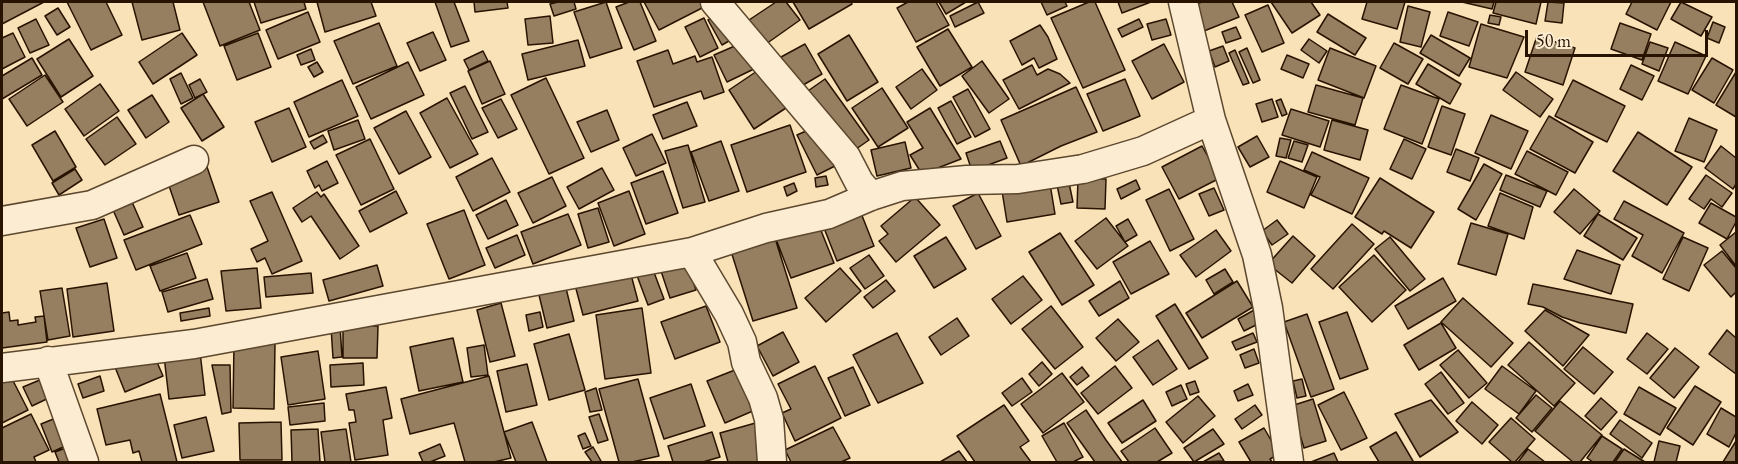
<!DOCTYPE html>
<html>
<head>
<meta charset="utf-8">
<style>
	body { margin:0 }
	#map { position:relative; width:1738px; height:464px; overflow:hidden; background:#fae2b8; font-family:"EB Garamond",serif }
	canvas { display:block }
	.frame { position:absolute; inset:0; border:3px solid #281301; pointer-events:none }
	.scale { position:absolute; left:1525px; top:30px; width:183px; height:27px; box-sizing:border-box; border:3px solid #281301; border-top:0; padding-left:8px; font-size:18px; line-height:21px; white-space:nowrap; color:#281301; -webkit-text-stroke:4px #fcecd1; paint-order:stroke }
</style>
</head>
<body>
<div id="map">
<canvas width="1738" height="464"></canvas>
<div class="frame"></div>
<div class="scale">50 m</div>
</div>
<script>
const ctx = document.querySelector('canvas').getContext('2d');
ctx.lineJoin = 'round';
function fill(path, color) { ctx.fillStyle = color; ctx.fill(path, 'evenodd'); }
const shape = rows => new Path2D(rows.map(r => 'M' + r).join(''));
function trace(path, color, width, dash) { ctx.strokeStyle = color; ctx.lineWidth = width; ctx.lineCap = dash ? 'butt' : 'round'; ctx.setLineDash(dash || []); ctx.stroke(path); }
const building = shape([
	[2,2,44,2,2,24,2,2],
	[67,2,106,2,122,35,91,50,67,2],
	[132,2,173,2,180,30,142,40,132,2],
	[203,2,249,2,260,30,220,46,203,2],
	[254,2,304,2,306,9,261,23,254,2],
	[317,2,371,2,376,16,325,32,317,2],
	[435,2,454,2,469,41,451,47,435,2],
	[474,2,507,2,508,8,475,12,474,2],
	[558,2,574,2,576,9,554,16,550,4,558,2],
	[606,2,622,48,590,58,574,12,606,2],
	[629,2,640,2,656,41,634,50,616,7,629,2],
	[644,2,701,2,704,7,659,30,644,2],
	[776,2,786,2,800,20,766,44,749,20,776,2],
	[793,2,851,2,852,4,809,29,793,2],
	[908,2,936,2,949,25,916,42,897,8,908,2],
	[939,2,966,2,946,14,939,2],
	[978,2,984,13,955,27,950,16,978,2],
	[1041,2,1065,2,1067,6,1047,15,1041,2],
	[1089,2,1095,2,1125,70,1083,88,1051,18,1089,2],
	[1118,2,1151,2,1122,13,1118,2],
	[1202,2,1232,2,1239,17,1204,31,1193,5,1202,2],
	[1271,2,1311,2,1320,15,1292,33,1271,2],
	[1367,2,1405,2,1397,29,1362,19,1367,2],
	[1462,2,1494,2,1492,9,1462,2],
	[1496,2,1541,2,1536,24,1493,13,1496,2],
	[1548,2,1564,3,1562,23,1545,21,1548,2],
	[1632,2,1671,2,1657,30,1626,14,1632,2],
	[1681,2,1712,17,1701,36,1671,19,1681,2],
	[1268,5,1284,43,1262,52,1245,15,1268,5],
	[1408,6,1430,12,1421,47,1400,42,1408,6],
	[58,8,70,27,57,35,45,16,58,8],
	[308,12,320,42,278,59,266,30,308,12],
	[722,12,736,37,722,45,708,20,722,12],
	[1448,12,1478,22,1469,46,1440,36,1448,12],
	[1328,14,1366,38,1355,55,1317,32,1328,14],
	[1490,15,1501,17,1499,25,1488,23,1490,15],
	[550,16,553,43,528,45,525,19,550,16],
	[704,18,718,48,700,57,685,27,704,18],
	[36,19,49,45,30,53,18,28,36,19],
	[1139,19,1143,27,1122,37,1118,29,1139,19],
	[1166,19,1171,35,1152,40,1147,24,1166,19],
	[1713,22,1725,27,1719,43,1707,38,1713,22],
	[379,23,397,66,353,84,334,41,379,23],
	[1620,23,1651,34,1642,60,1611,49,1620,23],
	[1481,24,1524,37,1507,78,1469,67,1481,24],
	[1040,25,1048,37,1057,59,1039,68,1034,58,1022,65,1010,41,1040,25],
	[1236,27,1241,38,1226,43,1222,32,1236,27],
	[948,29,972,67,940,86,917,47,948,29],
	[433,32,446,60,420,71,407,43,433,32],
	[13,33,25,57,2,69,2,38,13,33],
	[182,33,197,55,153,84,139,62,182,33],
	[258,33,271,67,237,80,224,46,258,33],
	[849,35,878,82,847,101,818,54,849,35],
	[1431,35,1470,58,1459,76,1420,53,1431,35],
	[1537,36,1575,48,1563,85,1525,72,1537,36],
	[69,39,93,76,61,97,37,59,69,39],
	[1309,39,1327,51,1319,63,1301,50,1309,39],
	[578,40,585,66,528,80,522,54,578,40],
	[744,42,756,68,727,82,714,55,744,42],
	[1650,42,1668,48,1659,71,1642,64,1650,42],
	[1675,42,1706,56,1688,94,1658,81,1675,42],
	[1394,43,1423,59,1408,84,1380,68,1394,43],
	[805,44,822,74,798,88,781,57,805,44],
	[1164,44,1184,82,1152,99,1132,61,1164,44],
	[1223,46,1229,61,1215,67,1209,51,1223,46],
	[1247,48,1260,80,1253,83,1239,52,1247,48],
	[1330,48,1376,66,1364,98,1318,80,1330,48],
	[311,49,315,60,301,65,297,55,311,49],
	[668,50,673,64,695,56,697,62,712,57,724,92,704,99,701,91,654,107,637,61,668,50],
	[1235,50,1249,83,1243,85,1229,53,1235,50],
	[483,51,488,61,469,70,464,60,483,51],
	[1287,55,1309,64,1303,78,1281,69,1287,55],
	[32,58,42,75,2,99,2,76,32,58],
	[1712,58,1733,70,1714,103,1692,90,1712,58],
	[490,61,505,94,482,104,468,71,490,61],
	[982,61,1009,99,989,113,962,76,982,61],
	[317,62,323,72,314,77,308,67,317,62],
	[408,62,424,95,371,119,356,87,408,62],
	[1428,64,1461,84,1450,104,1416,84,1428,64],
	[1032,65,1037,75,1048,69,1060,74,1070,83,1019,109,1003,80,1032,65],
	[1631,65,1654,76,1642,100,1620,89,1631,65],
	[763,67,789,106,754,129,729,90,763,67],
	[922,69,937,90,911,109,896,87,922,69],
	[1516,72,1553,99,1540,117,1503,90,1516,72],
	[1736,72,1736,117,1716,105,1736,72],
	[181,73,193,98,181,104,170,79,181,73],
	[45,75,63,102,27,126,9,99,45,75],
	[546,78,584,158,549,174,511,95,546,78],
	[200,79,207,92,195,98,189,85,200,79],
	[825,79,869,140,849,154,805,93,825,79],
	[1125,79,1140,116,1103,131,1087,94,1125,79],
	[342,80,358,116,309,137,294,102,342,80],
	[1573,80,1625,106,1607,142,1555,116,1573,80],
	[100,84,119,111,84,136,65,109,100,84],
	[1316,85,1363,98,1355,125,1308,112,1316,85],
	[1401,85,1439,99,1422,144,1384,129,1401,85],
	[465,86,488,132,472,139,450,93,465,86],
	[1076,87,1097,132,1061,146,1021,166,1001,120,1076,87],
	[882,88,908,128,878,147,852,108,882,88],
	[968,89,990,129,975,137,953,97,968,89],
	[203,94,224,127,202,141,181,108,203,94],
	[152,95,169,122,146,138,128,110,152,95],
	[447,98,478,154,450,168,420,113,447,98],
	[501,99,517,129,498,138,482,108,501,99],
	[1272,99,1278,117,1262,122,1256,104,1272,99],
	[1281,99,1287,114,1282,116,1276,101,1281,99],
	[951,101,971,137,957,144,938,108,951,101],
	[687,102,697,126,663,139,653,115,687,102],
	[1442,106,1465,114,1451,155,1428,147,1442,106],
	[289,108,306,147,272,162,255,122,289,108],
	[930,108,961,159,922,174,910,155,923,148,907,122,930,108],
	[1291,109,1329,121,1320,147,1282,135,1291,109],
	[607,110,619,140,591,152,577,122,607,110],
	[406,111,431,157,399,174,374,128,406,111],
	[1491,115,1528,131,1511,169,1475,153,1491,115],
	[1549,116,1593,142,1575,173,1530,149,1549,116],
	[117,117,136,144,105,165,86,139,117,117],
	[1689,118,1717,130,1704,162,1675,151,1689,118],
	[358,120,365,139,334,150,328,131,358,120],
	[1332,120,1368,130,1360,160,1324,150,1332,120],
	[790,125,806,172,747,192,731,145,790,125],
	[813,128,841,163,817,175,797,135,813,128],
	[55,131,76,167,53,181,32,145,55,131],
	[1638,132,1692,167,1667,205,1613,171,1638,132],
	[652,134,666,163,636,176,623,148,652,134],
	[323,135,327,142,314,149,310,142,323,135],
	[1257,136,1269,157,1250,167,1238,147,1257,136],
	[1280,138,1291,140,1286,158,1276,156,1280,138],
	[370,139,394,189,361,205,336,155,370,139],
	[1404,139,1426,149,1412,179,1390,169,1404,139],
	[721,141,739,191,709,201,691,152,721,141],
	[1000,141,1007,158,972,171,966,153,1000,141],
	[1294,141,1308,145,1302,162,1288,158,1294,141],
	[905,142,911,168,877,176,871,150,905,142],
	[688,145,705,202,683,208,665,151,688,145],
	[1202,146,1220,178,1179,199,1162,167,1202,146],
	[1721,146,1736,158,1736,184,1733,189,1705,168,1721,146],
	[1456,149,1479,158,1470,181,1447,172,1456,149],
	[1527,151,1568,172,1556,195,1515,174,1527,151],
	[1312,152,1369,178,1352,214,1311,195,1320,177,1304,170,1312,152],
	[492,158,510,192,473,211,456,177,492,158],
	[327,161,338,183,322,191,319,185,315,188,307,171,327,161],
	[1280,161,1317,177,1304,208,1267,192,1280,161],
	[206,164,219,202,179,215,166,177,206,164],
	[1484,164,1502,174,1476,220,1458,209,1484,164],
	[602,168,614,190,579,209,567,187,602,168],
	[75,169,82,180,59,195,52,183,75,169],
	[663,171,678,213,646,224,631,183,663,171],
	[1506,175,1547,191,1540,207,1500,190,1506,175],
	[1706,175,1732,193,1722,207,1711,199,1704,209,1689,199,1706,175],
	[826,176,828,185,816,187,815,178,826,176],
	[552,177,566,206,533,223,518,193,552,177],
	[1078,178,1106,179,1105,209,1077,208,1078,178],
	[1380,178,1434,212,1411,248,1384,231,1382,234,1355,217,1380,178],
	[1136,180,1140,189,1121,199,1117,189,1136,180],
	[794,183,797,191,787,196,784,187,794,183],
	[1069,183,1073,202,1061,204,1057,185,1069,183],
	[1050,184,1055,214,1007,222,1002,191,1050,184],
	[1214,188,1224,210,1209,216,1199,194,1214,188],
	[1169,189,1194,239,1170,251,1146,200,1169,189],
	[1574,189,1600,211,1580,234,1554,212,1574,189],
	[396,191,407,213,370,232,359,211,396,191],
	[629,191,645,234,614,246,598,203,629,191],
	[272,192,302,261,272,274,265,258,257,262,251,249,268,241,250,201,272,192],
	[317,192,321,197,324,194,359,246,340,259,311,216,302,222,293,208,317,192],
	[978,193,1001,236,976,249,953,206,978,193],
	[1500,193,1533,207,1524,239,1488,226,1500,193],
	[129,195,143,227,124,235,110,203,129,195],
	[915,197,940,225,896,262,879,241,888,234,881,226,915,197],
	[506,200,518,225,488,239,476,215,506,200],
	[1624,201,1684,233,1662,273,1632,256,1643,235,1614,219,1624,201],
	[1711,203,1736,217,1736,222,1727,239,1699,223,1711,203],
	[598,208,609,242,588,248,578,214,598,208],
	[859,208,874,246,837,261,822,223,859,208],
	[464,210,485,265,449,279,427,224,464,210],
	[568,214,581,245,533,264,521,232,568,214],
	[1598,214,1637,238,1623,260,1584,236,1598,214],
	[190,215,202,244,136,270,124,240,190,215],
	[1106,218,1128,246,1097,269,1075,241,1106,218],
	[104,219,117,258,90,267,76,228,104,219],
	[1128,219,1137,235,1125,242,1116,226,1128,219],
	[1277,220,1288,234,1272,245,1262,231,1277,220],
	[818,223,834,263,791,278,776,239,818,223],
	[1471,223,1508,234,1496,275,1458,264,1471,223],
	[1352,224,1374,244,1333,289,1311,269,1352,224],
	[1216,230,1231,251,1196,277,1180,255,1216,230],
	[1736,232,1736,266,1720,245,1736,232],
	[1060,233,1094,285,1062,305,1029,252,1060,233],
	[517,235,525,255,495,268,486,248,517,235],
	[774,235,797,308,753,321,730,248,774,235],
	[1293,236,1315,256,1292,283,1268,264,1293,236],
	[946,237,966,269,934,288,914,256,946,237],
	[1390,237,1425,279,1410,291,1375,249,1390,237],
	[1683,237,1708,248,1689,291,1663,279,1683,237],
	[1150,241,1169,274,1131,294,1113,262,1150,241],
	[1577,250,1620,265,1611,294,1564,279,1577,250],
	[1722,251,1736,268,1736,292,1731,297,1704,265,1722,251],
	[187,253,196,278,160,291,150,266,187,253],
	[869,255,884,276,865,289,850,268,869,255],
	[1374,255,1406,290,1372,322,1339,287,1374,255],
	[686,259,696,290,670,298,660,268,686,259],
	[377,265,383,286,329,301,323,280,377,265],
	[652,267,664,299,648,305,636,273,652,267],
	[257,268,261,308,226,311,221,271,257,268],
	[840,268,861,291,826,322,805,298,840,268],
	[1225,269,1233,282,1214,294,1206,280,1225,269],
	[630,271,638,301,583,315,575,285,630,271],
	[311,273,313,293,266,297,264,277,311,273],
	[1023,276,1042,300,1011,324,992,299,1023,276],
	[1443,278,1456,301,1408,329,1395,306,1443,278],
	[207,279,213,299,168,312,162,292,207,279],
	[886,280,895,291,873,308,864,297,886,280],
	[1120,281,1129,298,1099,316,1089,301,1120,281],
	[1237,281,1253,307,1202,338,1186,313,1237,281],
	[107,283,114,331,73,337,67,289,107,283],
	[565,284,574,321,547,328,538,291,565,284],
	[1533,284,1633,304,1626,333,1580,323,1562,317,1543,307,1528,304,1533,284],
	[62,288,70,336,48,340,40,291,62,288],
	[1463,298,1513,343,1491,367,1441,322,1463,298],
	[501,303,515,356,490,362,477,310,501,303],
	[1175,304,1208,358,1189,369,1156,316,1175,304],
	[706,306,720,342,675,359,661,322,706,306],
	[1051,306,1083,347,1055,369,1022,329,1051,306],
	[209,308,210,316,181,321,180,313,209,308],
	[642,308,651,373,605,379,596,315,642,308],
	[1256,309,1262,322,1244,331,1238,319,1256,309],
	[1545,310,1589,335,1563,366,1525,331,1545,310],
	[9,312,10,321,18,320,18,325,36,322,35,317,44,316,47,342,2,348,2,313,9,312],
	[540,312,543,327,529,331,526,315,540,312],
	[1347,312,1368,369,1340,379,1319,322,1347,312],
	[1307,314,1334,389,1311,397,1284,322,1307,314],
	[957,318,969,336,941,355,929,337,957,318],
	[1118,319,1139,342,1116,361,1096,338,1118,319],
	[1441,323,1456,348,1419,370,1404,345,1441,323],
	[340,326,342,357,333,358,331,327,340,326],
	[343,326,378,326,377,358,343,358,343,326],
	[1727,330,1736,338,1736,374,1709,354,1727,330],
	[783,332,799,362,773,376,757,346,783,332],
	[897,333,923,383,878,403,853,355,897,333],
	[1253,333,1257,342,1236,350,1232,342,1253,333],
	[1647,333,1668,349,1647,374,1627,359,1647,333],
	[569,334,585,390,549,400,534,344,569,334],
	[453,338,463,382,419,391,410,347,453,338],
	[1158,340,1177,369,1153,385,1133,357,1158,340],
	[1529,342,1575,383,1554,406,1508,365,1529,342],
	[234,343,275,343,274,409,233,408,234,343],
	[484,345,488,375,471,377,467,348,484,345],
	[1583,347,1613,372,1594,394,1564,369,1583,347],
	[1675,348,1699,367,1674,398,1650,378,1675,348],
	[1254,349,1259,363,1245,368,1240,355,1254,349],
	[1458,350,1487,383,1469,398,1440,365,1458,350],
	[318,351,325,399,288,405,281,357,318,351],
	[200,352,205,395,169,399,164,356,200,352],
	[153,353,163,376,125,392,115,367,153,353],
	[1042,362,1052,374,1039,386,1029,374,1042,362],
	[363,363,364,385,331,387,330,365,363,363],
	[527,364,537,405,506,412,497,371,527,364],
	[212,365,230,365,231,412,222,414,212,365],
	[745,366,762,407,725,423,707,381,745,366],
	[815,366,841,418,795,441,782,413,791,409,778,384,815,366],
	[1115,366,1132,388,1098,414,1081,393,1115,366],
	[1502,366,1536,391,1519,414,1485,389,1502,366],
	[853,367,870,405,845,416,828,378,853,367],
	[1082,367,1089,376,1077,385,1070,377,1082,367],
	[7,369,28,410,2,423,2,371,7,369],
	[1441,372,1464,403,1448,414,1425,384,1441,372],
	[1062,373,1084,402,1043,433,1021,404,1062,373],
	[100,376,104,391,83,398,78,384,100,376],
	[489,376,511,458,494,462,465,462,454,423,410,434,401,399,489,376],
	[47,377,55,395,32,406,23,387,47,377],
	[1022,378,1032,392,1012,406,1002,393,1022,378],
	[638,379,659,456,632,462,619,462,599,389,638,379],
	[1302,379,1306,396,1297,398,1293,381,1302,379],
	[1195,381,1199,392,1190,395,1186,384,1195,381],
	[691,384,705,426,664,439,650,398,691,384],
	[1248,384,1253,395,1238,401,1234,391,1248,384],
	[1181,385,1187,399,1172,406,1166,392,1181,385],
	[1695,386,1721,402,1693,445,1667,428,1695,386],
	[386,387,392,418,383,420,388,455,355,460,349,423,356,422,354,410,349,410,346,394,386,387],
	[1639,387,1676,408,1660,435,1624,414,1639,387],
	[596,388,602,410,590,412,585,392,596,388],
	[1344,392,1367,438,1341,450,1318,405,1344,392],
	[160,394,177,462,142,462,139,451,133,453,130,440,106,445,97,409,160,394],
	[1536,395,1552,408,1532,432,1516,418,1536,395],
	[1198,396,1215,416,1183,443,1166,422,1198,396],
	[1601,398,1617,412,1601,430,1585,416,1601,398],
	[1313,399,1326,441,1304,448,1291,406,1313,399],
	[1143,400,1156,421,1122,443,1108,423,1143,400],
	[1431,400,1458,432,1420,457,1395,414,1431,400],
	[1560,401,1602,435,1580,462,1573,462,1535,431,1560,401],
	[1472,402,1498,425,1482,444,1456,421,1472,402],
	[324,403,325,421,290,425,288,407,324,403],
	[1004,405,1029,441,1020,447,1031,462,975,462,957,436,1004,405],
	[1255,405,1262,415,1242,429,1235,419,1255,405],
	[1721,408,1736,417,1736,433,1729,447,1707,434,1721,408],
	[1086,410,1106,440,1122,462,1095,462,1067,423,1086,410],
	[31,414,49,450,34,457,36,462,2,462,2,428,31,414],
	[599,414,608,440,598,443,589,417,599,414],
	[61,416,72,443,52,452,41,424,61,416],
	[206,417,214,451,182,458,174,425,206,417],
	[1511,418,1535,439,1515,462,1512,462,1489,442,1511,418],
	[1620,420,1652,443,1642,458,1610,434,1620,420],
	[281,422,282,460,240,460,239,423,281,422],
	[532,422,547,462,516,462,504,432,532,422],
	[759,422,770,462,728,462,720,433,759,422],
	[1064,423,1083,457,1073,462,1057,462,1042,436,1064,423],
	[833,427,850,458,841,462,791,462,785,450,833,427],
	[1155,428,1172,453,1157,462,1129,462,1121,451,1155,428],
	[1264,428,1279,454,1270,459,1272,462,1251,462,1239,442,1264,428],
	[318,429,320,462,292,462,291,430,318,429],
	[346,429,351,462,325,462,321,432,346,429],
	[1213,429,1224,444,1194,462,1184,448,1213,429],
	[712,432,720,457,703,462,673,462,668,446,712,432],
	[1396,432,1413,461,1413,462,1379,462,1370,447,1396,432],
	[585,433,591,446,583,449,578,436,585,433],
	[1602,436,1622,449,1613,462,1593,462,1587,458,1602,436],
	[1659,441,1680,446,1676,462,1654,462,1659,441],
	[1736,441,1736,462,1723,462,1736,441],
	[440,444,445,456,430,462,423,462,419,453,440,444],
	[71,446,77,462,59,462,55,452,71,446],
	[593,447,601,461,598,462,592,462,585,452,593,447],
	[1528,449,1545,462,1518,462,1528,449],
	[1624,449,1645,462,1615,462,1624,449],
	[959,451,967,462,940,462,959,451],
	[1219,453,1224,461,1203,462,1219,453],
	[1334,453,1338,462,1311,462,1334,453]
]);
fill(building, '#957f60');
trace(building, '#281301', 1.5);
const minor = shape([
	[715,2,846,157,859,182,871,196],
	[1183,2,1211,120,1257,255,1268,308,1289,462],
	[2,221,92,205,194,160],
	[692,252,729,314,742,342,746,362,763,398,769,419,772,462],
	[48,361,84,462],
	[2,368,194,344,692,252,766,228,829,214,871,196,902,186,967,180,1018,179,1083,169,1143,151,1211,120]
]);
trace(minor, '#5c472f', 31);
trace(minor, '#fcecd1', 28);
</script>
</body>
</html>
